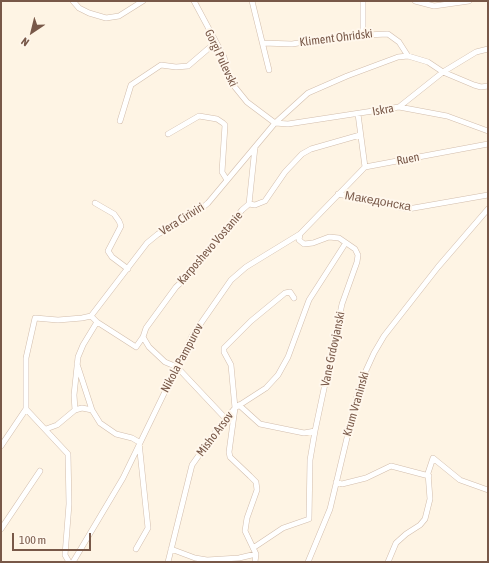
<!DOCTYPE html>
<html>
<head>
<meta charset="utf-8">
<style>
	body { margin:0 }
	#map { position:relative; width:489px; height:563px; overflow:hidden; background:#fef4e4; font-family:"Asap Condensed",sans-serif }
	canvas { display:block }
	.frame { position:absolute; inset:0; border:2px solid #785848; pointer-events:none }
	.north { position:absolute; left:12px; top:12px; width:40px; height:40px; -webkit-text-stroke:3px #fff7ec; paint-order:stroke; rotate:215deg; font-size:11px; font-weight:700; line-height:16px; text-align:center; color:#785848 }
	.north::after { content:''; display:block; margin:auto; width:14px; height:18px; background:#785848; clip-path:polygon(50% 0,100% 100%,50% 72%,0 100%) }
	.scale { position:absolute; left:12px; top:533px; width:79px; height:18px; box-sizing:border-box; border:2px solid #785848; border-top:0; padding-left:5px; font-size:12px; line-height:14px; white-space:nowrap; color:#785848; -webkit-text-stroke:3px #fff7ec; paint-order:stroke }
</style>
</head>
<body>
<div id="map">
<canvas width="489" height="563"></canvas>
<div class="frame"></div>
<div class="north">N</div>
<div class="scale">100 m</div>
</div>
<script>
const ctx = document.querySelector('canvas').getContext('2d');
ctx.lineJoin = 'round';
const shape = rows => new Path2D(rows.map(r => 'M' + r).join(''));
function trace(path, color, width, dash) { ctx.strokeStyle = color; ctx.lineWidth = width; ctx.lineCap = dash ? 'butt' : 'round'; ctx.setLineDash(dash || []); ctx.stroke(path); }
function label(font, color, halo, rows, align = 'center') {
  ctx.font = font + ' "Asap Condensed",sans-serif'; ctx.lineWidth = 4; ctx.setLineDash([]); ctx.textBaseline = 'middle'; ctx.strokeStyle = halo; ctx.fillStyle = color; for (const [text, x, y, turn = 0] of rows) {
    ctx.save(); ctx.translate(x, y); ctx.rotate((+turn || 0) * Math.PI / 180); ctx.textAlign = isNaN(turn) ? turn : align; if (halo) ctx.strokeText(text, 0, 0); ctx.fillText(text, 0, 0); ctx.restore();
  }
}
const minor = shape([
	[73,1,79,8,89,13,106,18,119,16,143,1],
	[194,1,224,57,229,79,234,86,247,102,275,123,288,124,399,107,447,116,488,131],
	[252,1,269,70],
	[363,1,363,35],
	[415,1,434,6,469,1],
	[263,43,292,44,343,36,388,34,399,42,408,56],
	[399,107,443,72,476,52,488,49],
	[358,114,365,167],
	[120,121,131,85,161,65,176,67,188,66,216,42],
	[168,134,199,116,217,119,223,123,225,125,222,172,227,180],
	[338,194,408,209,488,195],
	[95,203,114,214,119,221,121,226,108,251,112,257,128,269],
	[249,204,255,147],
	[91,316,147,243,158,234,196,213,208,203,275,123,308,93,347,76,398,57,408,56,428,62,443,72,474,85,481,87,488,86],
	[91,316,97,322,136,347,143,337,146,328,176,287,190,274,195,265,202,259,242,210,249,204,255,205,265,201,285,172,302,154,311,149,360,135],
	[143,337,149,347,165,362,177,367,226,419],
	[77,364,92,410],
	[239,405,260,424,304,433,315,431],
	[26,409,68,454,69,504,65,555,69,562],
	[26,409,26,358,35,318,58,320,82,318,91,316],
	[75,410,74,395,78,357,83,345,97,322],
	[46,429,57,425,75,410,82,408,92,410,100,423,116,434,132,438,139,442,148,528,136,549],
	[1,446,26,409],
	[336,482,342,484,366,478,391,466,429,476],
	[1,529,40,471],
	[253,548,283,528,309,519,310,460,315,431,342,304,357,262,358,255,355,249,339,238,329,237,313,243,304,244,299,240,300,234],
	[171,549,195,558,207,560,239,558,256,554],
	[73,562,123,478,192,336,231,280,246,267,300,234,365,167,488,144],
	[168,562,192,465,219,427,235,408,266,388,278,375,288,357,309,300,345,244],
	[255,562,256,554,245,531,247,518,257,490,256,482,250,476,230,457,229,452,235,408,231,365,224,352,224,348,251,321,285,293,290,292,294,298],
	[308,562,330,509,357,396,363,377,374,353,384,336,438,267,488,209],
	[388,562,396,543,406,534,420,525,425,519,430,499,428,473,433,458,460,480,488,490]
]);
trace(minor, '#d2bdac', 6);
trace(minor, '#fff', 5);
label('12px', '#785848', '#fff7ec', [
	["Kliment Ohridski",336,38,-7],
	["Gorgi Pulevski",221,58,65],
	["Iskra",383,110,-10],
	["Ruen",408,159,-11],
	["Македонска",378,201,10],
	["Vera Ciriviri",182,219,-32],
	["Karposhevo Vostanie",210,248,-49],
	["Vane Grdovjanski",333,349,-78],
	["Nikola Pampurov",182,358,-62],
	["Krum Vraninski",356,404,-74],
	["Misho Arsov",215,434,-53]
]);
</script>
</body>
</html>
